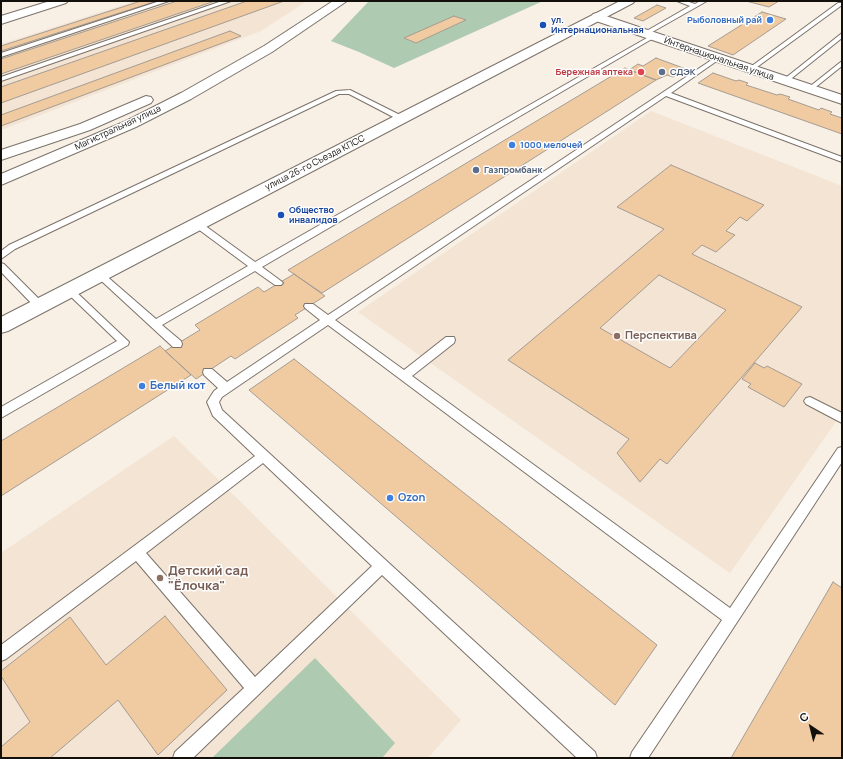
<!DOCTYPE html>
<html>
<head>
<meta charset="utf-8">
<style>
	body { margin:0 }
	#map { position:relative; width:843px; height:759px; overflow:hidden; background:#f8efe5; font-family:Manrope,sans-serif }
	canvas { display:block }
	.frame { position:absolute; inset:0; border:2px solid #13100c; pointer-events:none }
	.north { position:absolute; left:791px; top:707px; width:40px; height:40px; -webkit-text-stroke:3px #fefefe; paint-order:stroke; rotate:325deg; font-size:11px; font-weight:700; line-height:16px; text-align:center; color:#13100c }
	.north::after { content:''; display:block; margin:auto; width:14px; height:18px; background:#13100c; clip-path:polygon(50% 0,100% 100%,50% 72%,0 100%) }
</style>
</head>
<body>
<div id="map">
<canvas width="843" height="759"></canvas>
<div class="frame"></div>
<div class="north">С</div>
</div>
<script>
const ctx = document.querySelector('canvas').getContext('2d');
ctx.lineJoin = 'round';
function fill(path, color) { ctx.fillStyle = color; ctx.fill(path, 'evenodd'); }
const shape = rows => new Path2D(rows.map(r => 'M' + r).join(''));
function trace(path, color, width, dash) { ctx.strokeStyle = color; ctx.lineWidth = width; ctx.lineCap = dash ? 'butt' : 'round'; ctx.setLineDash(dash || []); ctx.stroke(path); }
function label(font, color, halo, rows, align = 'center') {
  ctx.font = font + ' Manrope,sans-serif'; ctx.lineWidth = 3; ctx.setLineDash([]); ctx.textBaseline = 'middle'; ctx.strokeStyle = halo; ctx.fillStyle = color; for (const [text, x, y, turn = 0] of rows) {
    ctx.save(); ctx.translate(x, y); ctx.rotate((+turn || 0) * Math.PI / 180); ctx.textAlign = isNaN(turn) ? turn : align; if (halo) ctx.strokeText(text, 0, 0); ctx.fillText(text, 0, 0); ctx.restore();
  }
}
fill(shape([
	[135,1,307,1,261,31,1,130,1,44],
	[651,111,842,186,842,413,730,573,358,312],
	[174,436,461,720,428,758,1,758,1,553]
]), '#f3e4d4');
fill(shape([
	[369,1,543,1,394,68,359,52,331,41],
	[315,658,395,743,382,758,212,758]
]), '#aecab0');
const building = shape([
	[141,1,157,1,1,51,1,46,141,1],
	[177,1,215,1,1,74,1,59,177,1],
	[247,1,284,1,1,103,1,87,247,1],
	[746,1,779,1,769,7,746,1],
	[657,5,666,8,643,21,634,18,657,5],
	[762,12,786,19,733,55,708,46,762,12],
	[454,16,466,20,416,43,404,38,454,16],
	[230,31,241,36,1,126,1,115,230,31],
	[656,58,686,69,673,77,667,75,656,80,629,70,638,64,643,66,656,58],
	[625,68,656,80,322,293,288,270,625,68],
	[713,73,736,81,739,80,748,83,746,85,777,95,780,94,790,97,788,99,819,110,821,108,832,112,830,114,842,118,842,134,698,83,713,73],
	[671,165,764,205,747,221,740,217,726,231,735,235,716,252,702,245,692,254,802,307,667,464,660,459,640,482,617,453,629,439,508,360,664,229,617,207,671,165],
	[659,275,726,310,670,368,600,328,659,275],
	[294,274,325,296,295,315,298,318,235,359,231,356,196,379,165,351,200,330,195,325,258,287,264,292,294,274],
	[160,346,191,375,1,496,1,441,160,346],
	[294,359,657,645,615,705,249,390,294,359],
	[755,363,764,368,767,366,802,384,784,407,748,387,751,384,742,379,755,363],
	[833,582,842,588,842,758,731,758,833,582],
	[165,616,227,690,158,755,118,700,50,758,1,758,1,747,30,722,1,676,1,671,70,617,106,665,165,616]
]);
fill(building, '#f0caa0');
trace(building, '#a59c93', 1);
const service = shape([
	[160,1,169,1,1,57,1,53,160,1],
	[222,1,231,1,1,81,1,77,222,1],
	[677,1,686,1,695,4,700,1,707,1,647,35,643,35,643,33,690,6,677,1],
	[838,3,842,3,842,5,753,70,749,70,749,68,838,3],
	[842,33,842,38,787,82,783,82,783,80,842,33],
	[652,35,657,36,262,267,281,281,283,283,281,285,275,285,255,271,162,325,181,341,182,344,181,347,173,347,95,275,97,273,103,273,156,319,248,266,194,226,193,224,194,222,200,222,255,262,652,35],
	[716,57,721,58,671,93,842,157,842,162,666,96,335,320,404,370,446,337,454,337,455,340,454,343,412,376,730,608,838,448,842,447,842,462,648,758,630,758,632,752,722,620,328,325,222,397,219,402,222,410,595,752,597,758,577,758,382,575,193,758,173,758,175,752,244,688,136,561,6,659,1,661,1,645,255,456,213,416,207,402,214,391,218,388,204,375,203,372,204,369,212,369,227,382,320,320,305,308,304,306,305,304,313,304,328,315,716,57],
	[263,463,372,566,255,677,146,553,263,463],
	[842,61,842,66,812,90,808,90,808,88,842,61],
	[350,90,406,118,405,120,399,120,349,94,339,94,15,249,1,259,1,251,9,245,336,91,350,90],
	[1,263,4,264,44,304,45,306,44,308,36,308,1,272,1,263],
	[69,287,72,288,129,342,128,345,1,418,1,407,117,341,66,292,64,290,66,288,69,287],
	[810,397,842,413,842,423,806,404,804,401,806,398,810,397]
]);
const minor = shape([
	[597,13,842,95,842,104,593,20,591,17,593,14,597,13]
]);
const secondary = shape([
	[50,1,68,1,66,3,1,24,1,16,50,1],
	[333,1,347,1,272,52,191,99,136,127,1,185,1,174,126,121,181,93,264,46,333,1],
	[620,1,635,1,633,3,8,331,1,333,1,317,620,1],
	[146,96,151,97,153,100,151,103,90,130,1,160,1,150,80,124,146,96]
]);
trace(service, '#7b7269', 2);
trace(minor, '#7b7269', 2);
trace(secondary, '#7b7269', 2);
fill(service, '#fff');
fill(minor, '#fff');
fill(secondary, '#fff');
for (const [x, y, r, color] of [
	[770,20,4,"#3f7fe0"],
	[543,25,4,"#1a4fb4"],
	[641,72,4,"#e0444e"],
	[662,72,4,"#5c6f8a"],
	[512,145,4,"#3f7fe0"],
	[476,170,4,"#5c6f8a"],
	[281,215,4,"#1a4fb4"],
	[617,336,4,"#8d6e63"],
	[142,386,4,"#3f7fe0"],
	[390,498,4,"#3f7fe0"],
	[160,578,4,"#8d6e63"]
]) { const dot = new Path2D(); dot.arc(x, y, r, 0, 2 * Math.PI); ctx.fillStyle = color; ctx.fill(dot); trace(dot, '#fefefe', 1.5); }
label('bold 9px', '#164399', '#fefefe', [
	["ул.",551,20],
	["Интернациональная",551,30],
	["Общество",289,210],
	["инвалидов",289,220]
], 'left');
label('bold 9px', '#366cbe', '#fefefe', [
	["Рыболовный рай",762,20],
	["1000 мелочей",520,145,"left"]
], 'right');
label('9px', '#13100c', '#fefefe', [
	["Интернациональная улица",719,59,19],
	["Магистральная улица",118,128,-25],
	["улица 26-го Съезда КПСС",315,163,-27]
]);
label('bold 9px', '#be3a42', '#fefefe', [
	["Бережная аптека",633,72]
], 'right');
label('bold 9px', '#4e5e75', '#fefefe', [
	["СДЭК",670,72],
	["Газпромбанк",484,170]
], 'left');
label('bold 11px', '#785e54', '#fefefe', [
	["Перспектива",625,336]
], 'left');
label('bold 11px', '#366cbe', '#fefefe', [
	["Белый кот",150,386],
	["Ozon",398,498]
], 'left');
label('bold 13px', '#785e54', '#fefefe', [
	["Детский сад",168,571],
	["\"Ёлочка\"",168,586]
], 'left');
</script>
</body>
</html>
